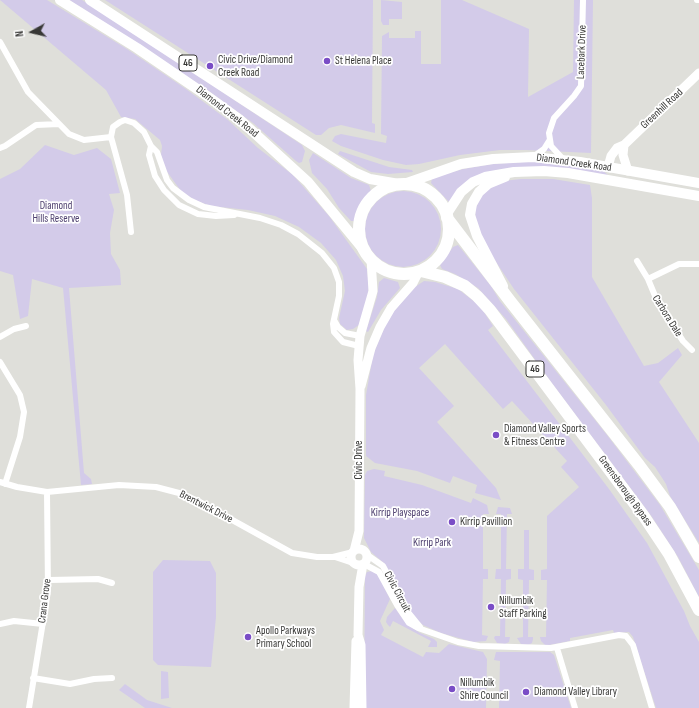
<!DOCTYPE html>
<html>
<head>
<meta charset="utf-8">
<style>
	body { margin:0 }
	#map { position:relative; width:699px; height:708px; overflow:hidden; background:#dfdfda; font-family:"Sofia Sans Condensed",sans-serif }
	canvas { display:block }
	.north { position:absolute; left:12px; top:12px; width:40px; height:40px; -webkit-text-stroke:3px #fff; paint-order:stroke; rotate:262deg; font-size:11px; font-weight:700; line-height:16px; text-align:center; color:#383836 }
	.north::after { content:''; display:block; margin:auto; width:14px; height:18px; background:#383836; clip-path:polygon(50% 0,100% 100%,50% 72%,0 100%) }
</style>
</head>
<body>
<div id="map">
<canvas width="699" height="708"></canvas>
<div class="north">N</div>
</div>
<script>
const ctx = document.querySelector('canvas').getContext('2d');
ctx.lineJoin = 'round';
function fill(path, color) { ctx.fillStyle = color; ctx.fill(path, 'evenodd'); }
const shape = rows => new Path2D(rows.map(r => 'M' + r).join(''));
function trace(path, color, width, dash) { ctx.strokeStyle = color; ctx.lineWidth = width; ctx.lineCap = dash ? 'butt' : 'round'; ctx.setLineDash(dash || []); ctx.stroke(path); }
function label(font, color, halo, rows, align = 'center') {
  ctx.font = font + ' "Sofia Sans Condensed",sans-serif'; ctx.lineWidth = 3.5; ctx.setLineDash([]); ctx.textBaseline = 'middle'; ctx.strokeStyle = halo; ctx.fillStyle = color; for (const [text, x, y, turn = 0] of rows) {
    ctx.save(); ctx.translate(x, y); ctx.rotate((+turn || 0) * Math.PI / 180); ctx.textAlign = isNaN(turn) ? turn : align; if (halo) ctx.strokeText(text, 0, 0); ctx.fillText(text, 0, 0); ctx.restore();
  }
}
fill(shape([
	[0,0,47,0,127,49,186,89,228,120,258,148,293,175,329,216,367,269,369,287,368,296,359,325,353,329,347,330,340,324,339,318,345,291,343,276,336,260,321,243,299,227,275,216,248,210,211,206,194,200,181,191,165,169,161,155,162,146,160,140,135,119,121,117,106,90],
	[69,0,82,0,111,18,302,145,305,151,302,162,299,163,296,161,253,123,210,92],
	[105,0,373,0,372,123,375,124,375,133,341,125,329,128,321,135,316,135],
	[381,0,402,2,402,19,389,19,389,25,383,25,381,21],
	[441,0,462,0,529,29,528,97,573,72,574,0,593,0,591,153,526,150,500,150,460,155,419,164,406,165,383,160,341,146,332,141,335,136,341,134,386,143,387,136,381,134,382,36,389,32,389,38,415,38,415,31,421,31,421,64,441,64],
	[45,145,74,155,97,148,111,159,120,193,109,194,114,210,110,233,111,254,120,270,121,285,69,288,84,473,91,479,92,484,81,485,63,288,32,279,28,316,20,319,13,275,0,271,0,179,20,169],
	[340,151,389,167,412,170,413,172,388,174,371,172,338,154],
	[313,153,351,178,369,185,371,191,359,207,354,221,351,221,339,208,327,189,312,173,309,160],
	[523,162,551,162,602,170,608,175,514,168,498,170,484,173,449,202,431,183,432,178,463,169,492,164],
	[521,179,553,179,590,185,592,198,592,277,644,366,658,363,678,348,682,355,659,382,699,443,699,543,670,496,666,484,655,467,645,458,606,405,514,289,486,247,476,226,475,209,484,191,503,181],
	'365 229a38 38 0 1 1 76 0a38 38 0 1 1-76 0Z',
	[458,245,491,286,500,301,607,435,660,505,699,570,699,597,678,557,652,517,551,382,506,319,478,288,455,274,442,269,440,265,453,247],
	[384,278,398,282,400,288,381,310,368,332,366,331,377,297,379,282],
	[424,281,435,282,458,289,480,306,493,326,488,330,609,489,647,543,684,611,690,626,699,642,699,708,656,708,633,637,629,632,614,633,613,630,570,638,570,641,549,645,545,645,541,641,540,637,546,637,547,580,541,580,541,570,547,569,547,516,579,487,561,467,567,461,512,401,503,409,445,344,419,368,454,406,437,422,496,488,501,500,475,493,477,485,453,476,450,483,417,471,375,463,366,456,366,395,373,355,385,326,394,311,415,287],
	[374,469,385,471,384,476,422,485,471,503,473,498,487,505,489,514,483,514,483,569,488,569,488,579,483,579,482,635,488,636,486,641,473,642,441,633,423,625,412,616,385,564,371,552,364,538,365,475,367,471],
	[498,507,510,508,512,514,507,514,506,569,511,569,511,579,506,580,505,637,510,637,509,642,505,644,497,643,494,638,495,636,500,636,501,579,495,579,496,569,501,569,501,514,496,514],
	[524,530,529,530,529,569,534,570,534,580,529,580,528,637,533,637,533,639,532,643,528,645,521,644,517,638,523,637,523,580,518,579,518,569,524,569],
	[163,560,210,561,216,573,216,617,211,667,158,665,153,660,153,572],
	[372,571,377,573,390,599,380,621,384,630,381,635,423,657,426,652,439,653,449,644,483,652,487,659,486,708,364,708,365,576,367,572],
	[395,608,407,624,420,633,434,639,437,642,437,647,428,647,431,641,393,621,390,627,388,625,386,622,387,617],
	[496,652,550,652,554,655,571,708,499,708,500,661,494,660],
	[161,671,168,672,169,698,161,699],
	[125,684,147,700,172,708,145,708,119,690]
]), '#d3cbe9');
trace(shape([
	[697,0,699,0],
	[0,42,28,92,69,134,84,140,111,137],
	[151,146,149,155,155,176,164,190,179,205,198,214,216,216,234,215],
	[0,148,5,146,36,125,59,124],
	[533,157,544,149,549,141],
	[563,159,551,146,549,133,554,118,574,96,581,86,583,0],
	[131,232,127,195,111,137,113,127,120,122,125,120,134,123,144,132,151,146,157,152,167,180,173,188,189,200,204,207,260,218,281,225,298,234,322,253,334,268,339,282,339,296,333,324,334,332,343,342,359,346],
	[637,261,648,279,658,303,683,341,692,350],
	[648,279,679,264,699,264],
	[334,320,338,327,345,333,360,336],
	[0,337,14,329,26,326],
	[0,362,20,395,24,412,20,437,5,484],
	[0,482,17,487,47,492,119,485,156,487,179,493,198,501,292,553,317,557,333,557,353,552],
	[366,554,383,566,407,611,420,627],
	[335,557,353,563],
	[364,564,379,572,397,605,409,623,418,628,458,642,479,646,551,648,619,635,626,636,633,645,652,708],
	[49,580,98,579,112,583],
	[0,624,14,621,43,624],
	[557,648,575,708],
	[33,678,70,684,94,679,112,678],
	[29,708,48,591,47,492]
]), '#fff', 6);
trace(shape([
	[624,145,623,155,628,171],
	[608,167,611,156,617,148,624,145,699,73],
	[361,386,371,348,380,327,391,308,413,283,419,271],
	'351 557a8 8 0 1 1 16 0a8 8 0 1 1-16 0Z',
	[354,551,359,531,360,389,358,360,360,336,373,291,371,259],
	[354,708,356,641],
	[362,708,361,645,358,635,359,587,363,564]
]), '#fff', 9);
trace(shape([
	[60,0,137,48,203,93,239,119,308,182,368,255],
	[90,0,354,172,370,179,399,184],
	[404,184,461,164,493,159,533,157,580,162,699,183],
	[446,215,461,192,473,182,485,177,514,172,544,171,568,173,699,196],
	[503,286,477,236,470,215,472,204,479,192,488,184,505,177]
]), '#fff', 10);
trace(shape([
	'359 229a45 45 0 1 1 90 0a45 45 0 1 1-90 0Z',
	[447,218,510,301,639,465,670,507,699,557],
	[421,271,445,277,465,286,477,296,490,310,643,515,669,554,699,610]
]), '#fff', 12);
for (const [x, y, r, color] of [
	[327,61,4,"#7a4dc6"],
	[210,66,4,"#7a4dc6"],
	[496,435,4,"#7a4dc6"],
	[452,522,4,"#7a4dc6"],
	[491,607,4,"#7a4dc6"],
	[248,637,4,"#7a4dc6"],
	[452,689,4,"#7a4dc6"],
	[526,692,4,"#7a4dc6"]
]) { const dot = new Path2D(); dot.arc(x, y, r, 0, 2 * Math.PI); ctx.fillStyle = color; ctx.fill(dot); trace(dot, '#fff', 1.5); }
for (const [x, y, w] of [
	[188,63,18],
	[535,369,18]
]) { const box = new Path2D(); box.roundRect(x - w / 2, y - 8, w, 16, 3); ctx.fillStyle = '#fff'; ctx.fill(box); trace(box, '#383836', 1); }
label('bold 10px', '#383836', null, [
	["46",188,63],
	["46",535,369]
]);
label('11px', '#383836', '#fff', [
	["Lacebark Drive",582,52,-88],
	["Greenhill Road",662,109,-43],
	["Diamond Creek Road",227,112,38],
	["Diamond Creek Road",574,163,8],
	["Carbora Dale",667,316,58],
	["Civic Drive",359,460,-90],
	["Greensborough Bypass",625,491,54],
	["Brentwick Drive",206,507,27],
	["Civic Circuit",397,592,62],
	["Crana Grove",45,601,-83]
]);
label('11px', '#383836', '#fff', [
	["Civic Drive/Diamond",218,60],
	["Creek Road",218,73],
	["St Helena Place",335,61],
	["Diamond Valley Sports",504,429],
	["& Fitness Centre",504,442],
	["Kirrip Pavillion",460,522],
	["Nillumbik",499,601],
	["Staff Parking",499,614],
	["Apollo Parkways",256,631],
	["Primary School",256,644],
	["Nillumbik",460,683],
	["Shire Council",460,696],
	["Diamond Valley Library",534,692]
], 'left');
label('11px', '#4e406f', '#fff', [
	["Diamond",56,206],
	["Hills Reserve",56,219],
	["Kirrip Playspace",400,513],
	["Kirrip Park",432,543]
]);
</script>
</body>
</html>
